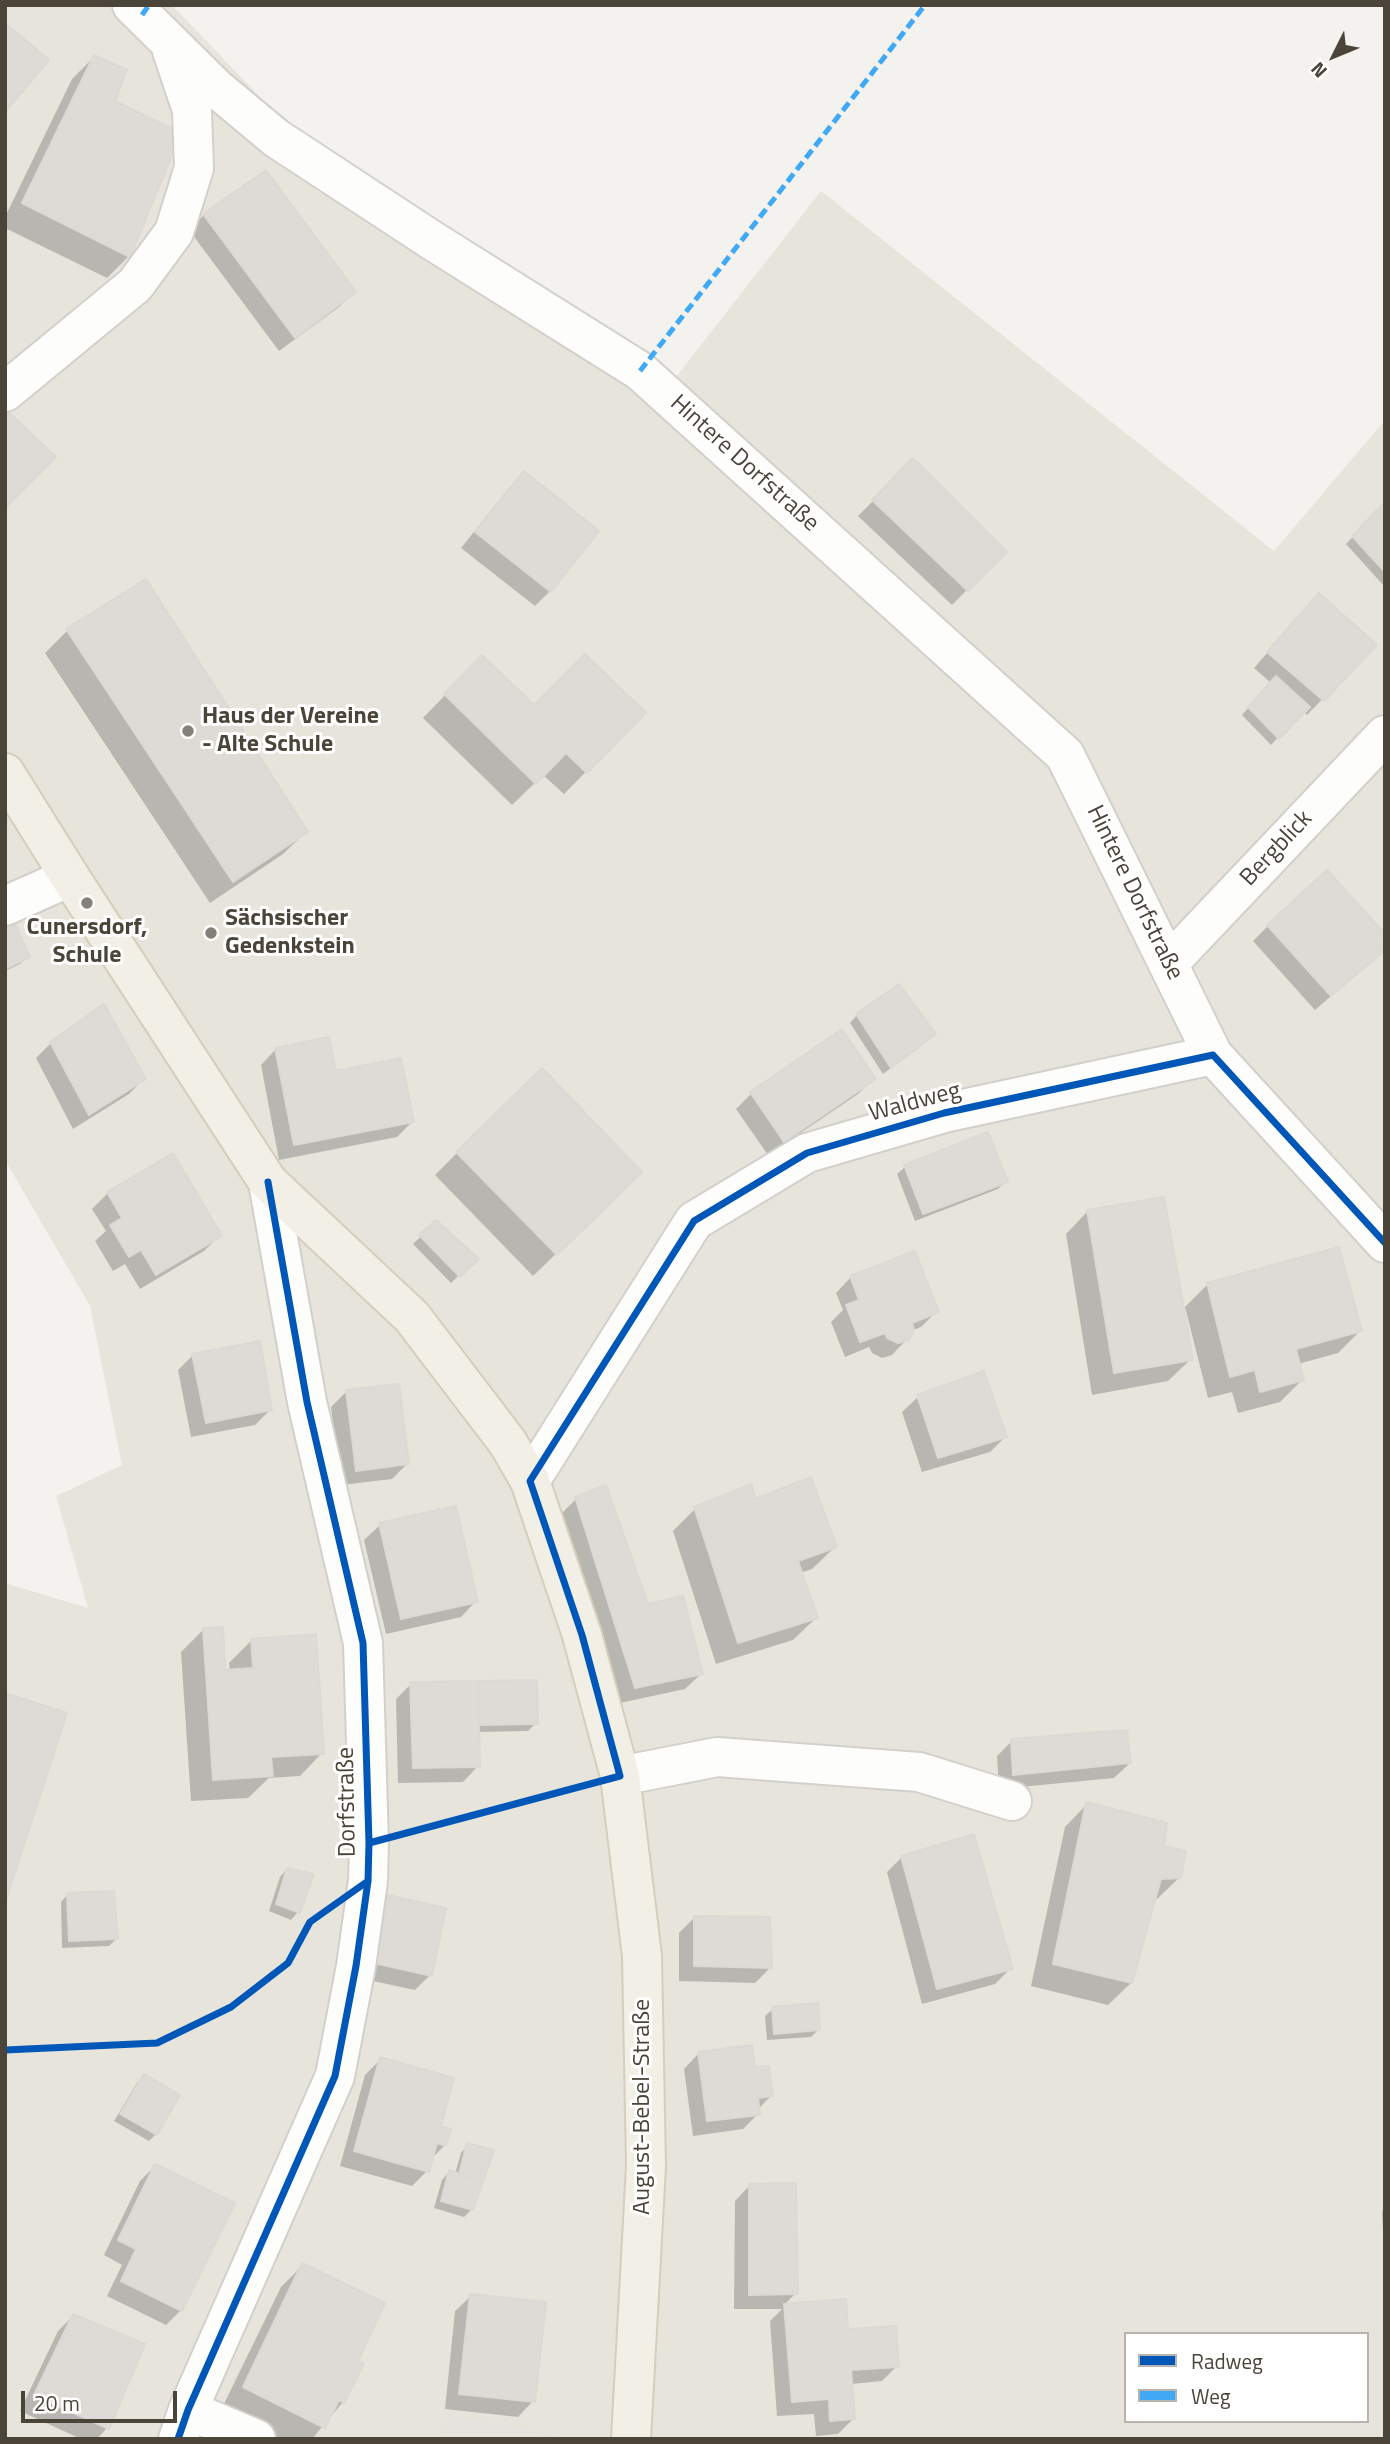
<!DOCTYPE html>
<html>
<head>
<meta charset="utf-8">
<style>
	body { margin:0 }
	#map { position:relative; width:1390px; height:2444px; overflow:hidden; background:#f4f2ee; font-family:"Titillium Web",sans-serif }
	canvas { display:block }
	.frame { position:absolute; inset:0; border:7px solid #4b4439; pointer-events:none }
	.legend { position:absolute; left:1124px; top:2332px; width:245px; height:91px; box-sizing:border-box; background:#fff; border:2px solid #b7b4b0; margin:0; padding:9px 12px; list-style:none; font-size:21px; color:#4b4439 }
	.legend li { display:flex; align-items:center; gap:14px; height:35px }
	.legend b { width:35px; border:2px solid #b7b4b0 }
	.north { position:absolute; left:1299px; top:21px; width:70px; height:70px; -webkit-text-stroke:5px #fff; paint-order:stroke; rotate:227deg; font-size:19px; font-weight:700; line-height:28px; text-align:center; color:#4b4439 }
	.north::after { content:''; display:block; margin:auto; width:24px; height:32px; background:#4b4439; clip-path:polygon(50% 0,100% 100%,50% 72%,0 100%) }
	.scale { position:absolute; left:21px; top:2391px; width:156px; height:32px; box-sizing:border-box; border:4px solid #4b4439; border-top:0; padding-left:9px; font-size:21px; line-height:24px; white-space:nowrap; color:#4b4439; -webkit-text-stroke:5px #fff; paint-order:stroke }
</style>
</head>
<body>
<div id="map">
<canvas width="1390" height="2444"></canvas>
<div class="frame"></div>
<ul class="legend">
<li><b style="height:9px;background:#0057b8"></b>Radweg</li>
<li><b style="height:9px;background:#3fa9f5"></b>Weg</li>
</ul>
<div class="north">N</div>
<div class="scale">20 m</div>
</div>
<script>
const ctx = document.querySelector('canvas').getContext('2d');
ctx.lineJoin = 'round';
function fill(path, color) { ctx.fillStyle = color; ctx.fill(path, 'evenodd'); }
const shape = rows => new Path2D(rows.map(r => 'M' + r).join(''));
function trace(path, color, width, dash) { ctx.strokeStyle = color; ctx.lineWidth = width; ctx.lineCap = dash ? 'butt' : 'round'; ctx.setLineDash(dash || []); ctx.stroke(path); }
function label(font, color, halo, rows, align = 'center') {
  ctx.font = font + ' "Titillium Web",sans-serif'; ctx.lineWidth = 6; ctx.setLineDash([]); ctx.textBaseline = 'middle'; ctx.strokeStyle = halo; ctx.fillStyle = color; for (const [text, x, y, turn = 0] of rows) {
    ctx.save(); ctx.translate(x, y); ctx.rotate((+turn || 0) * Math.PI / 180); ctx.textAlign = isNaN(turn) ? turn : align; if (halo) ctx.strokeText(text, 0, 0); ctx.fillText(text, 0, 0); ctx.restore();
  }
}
fill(shape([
	[5,5,172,5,281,119,676,377,821,191,1274,551,1385,420,1385,2439,5,2439,5,1583,88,1608,56,1496,122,1465,90,1306,5,1160],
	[1126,2334,1367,2334,1367,2421,1126,2421]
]), '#e7e4dc');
fill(shape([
	[448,2415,573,2439,443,2439]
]), '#e6e3df');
fill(shape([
	[94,57,112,102,129,256,107,278,5,228,5,217,72,79],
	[204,215,354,292,339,307,279,351,189,230],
	[913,461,1004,552,952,605,858,516],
	[524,473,550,591,535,606,461,548,509,488],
	[1382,507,1385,510,1385,587,1346,544],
	[145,581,306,832,283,854,210,903,45,653,67,631],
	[1304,611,1375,645,1307,715,1303,711,1271,745,1242,715,1271,683,1254,668],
	[482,657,534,708,644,713,564,794,543,775,512,805,423,718],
	[1268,926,1375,958,1315,1010,1253,941],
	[5,931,28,956,20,964,5,971],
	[857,1015,926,1041,883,1074,850,1023],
	[842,1032,873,1079,858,1094,768,1155,736,1109,751,1094],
	[51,1043,144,1079,129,1094,73,1129,36,1058],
	[276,1049,334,1073,412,1122,397,1137,279,1160,261,1065],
	[457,1153,618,1194,533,1276,435,1175],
	[172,1155,219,1236,204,1251,140,1289,125,1264,113,1271,95,1241,106,1231,92,1209,108,1193],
	[905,1167,1006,1181,998,1189,915,1221,897,1174],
	[1088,1211,1191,1359,1168,1381,1092,1395,1066,1234],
	[436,1222,476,1259,451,1283,413,1244],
	[1337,1249,1360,1331,1338,1353,1298,1364,1302,1380,1280,1402,1238,1413,1232,1392,1208,1398,1185,1307,1207,1285],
	[851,1277,936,1312,921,1327,911,1331,907,1339,892,1355,882,1358,872,1353,869,1347,845,1357,831,1322,843,1310,836,1293],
	[193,1355,270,1410,255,1425,191,1437,178,1370],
	[346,1392,407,1464,392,1479,341,1485,331,1407],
	[918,1397,1005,1437,990,1452,922,1472,902,1412],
	[576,1499,646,1606,701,1674,685,1689,620,1703,561,1514],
	[753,1501,835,1547,812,1569,800,1573,816,1618,793,1640,716,1664,673,1531,695,1509],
	[380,1525,476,1601,461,1617,386,1634,364,1540],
	[203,1630,224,1672,230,1671,229,1663,251,1641,322,1753,300,1776,269,1778,248,1798,191,1801,181,1652],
	[411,1684,536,1723,528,1731,477,1732,478,1766,463,1782,398,1783,396,1699],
	[1012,1741,1130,1763,1114,1778,999,1789,997,1756],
	[1087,1804,1162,1847,1180,1877,1157,1899,1154,1900,1131,1983,1108,2005,1031,1986,1065,1827],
	[902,1857,1011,1968,995,1984,922,2004,887,1872],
	[287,1869,298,1912,291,1920,269,1911,280,1877],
	[68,1894,117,1938,109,1946,62,1948,61,1902],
	[389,1897,430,1975,415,1990,359,1978,374,1913],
	[695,1917,771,1967,755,1983,679,1981,679,1933],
	[773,2009,818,2030,811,2037,767,2040,765,2016],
	[699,2053,754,2069,771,2096,758,2109,758,2114,743,2129,693,2136,684,2069],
	[381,2059,439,2127,445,2145,431,2159,427,2171,412,2186,340,2166,365,2075],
	[144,2076,156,2134,149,2141,114,2121,137,2083],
	[468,2145,472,2209,464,2217,434,2208,442,2180,449,2172,455,2174,461,2153],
	[155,2166,181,2310,166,2325,107,2296,122,2265,104,2255,140,2181],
	[750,2185,796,2293,784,2305,844,2301,847,2331,897,2366,882,2381,851,2384,854,2418,838,2434,816,2436,814,2414,777,2416,770,2321,782,2309,734,2309,735,2201],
	[1385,2209,1385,2277,1382,2211],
	[303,2265,355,2362,361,2364,343,2402,312,2439,281,2439,221,2410,281,2287],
	[471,2296,533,2401,518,2417,445,2409,455,2311],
	[73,2316,143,2345,107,2428,97,2439,81,2439,20,2411,58,2331]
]), '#0003');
const building = shape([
	[5,23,49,60,5,112,5,23],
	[94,55,127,70,115,101,181,133,130,257,22,203,94,55],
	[266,170,356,292,295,338,203,214,266,170],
	[7,411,56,457,5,508,5,413,7,411],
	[913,458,1007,552,968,591,872,500,913,458],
	[524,471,599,531,551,592,475,532,524,471],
	[1382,505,1385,508,1385,572,1352,536,1382,505],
	[146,579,308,832,233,882,66,629,146,579],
	[1319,593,1377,645,1324,701,1267,652,1319,593],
	[585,654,646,713,587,773,566,753,536,784,444,694,482,655,534,705,585,654],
	[1276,676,1310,707,1279,739,1248,707,1276,676],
	[1327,870,1385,934,1385,950,1331,996,1267,925,1327,870],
	[15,924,30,957,5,969,5,929,15,924],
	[899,984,936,1034,891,1068,856,1014,899,984],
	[104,1004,146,1079,89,1115,50,1042,104,1004],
	[842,1029,876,1079,784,1142,750,1092,842,1029],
	[329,1037,336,1071,401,1058,414,1122,294,1145,275,1048,329,1037],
	[542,1068,642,1172,557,1255,456,1152,542,1068],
	[988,1132,1008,1182,923,1214,904,1165,988,1132],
	[173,1153,222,1236,156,1275,141,1250,129,1257,110,1225,122,1218,107,1192,173,1153],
	[1164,1197,1193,1360,1114,1373,1087,1210,1164,1197],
	[436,1220,479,1259,460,1277,419,1235,436,1220],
	[1339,1247,1362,1331,1296,1349,1304,1380,1260,1392,1255,1370,1230,1377,1207,1283,1339,1247],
	[915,1251,939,1312,912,1323,914,1329,909,1340,898,1343,887,1338,885,1333,860,1342,846,1305,859,1300,850,1276,915,1251],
	[260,1341,272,1410,206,1423,192,1354,260,1341],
	[984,1371,1007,1437,938,1458,917,1395,984,1371],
	[399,1384,409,1464,356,1471,346,1390,399,1384],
	[811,1477,837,1547,798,1561,818,1618,738,1643,694,1507,752,1484,755,1499,811,1477],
	[606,1485,648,1604,683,1596,703,1674,635,1688,575,1497,606,1485],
	[456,1506,478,1602,401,1619,379,1523,456,1506],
	[223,1627,225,1670,253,1668,251,1639,316,1634,324,1754,271,1757,273,1776,213,1780,203,1628,223,1627],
	[537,1680,538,1724,479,1725,478,1681,537,1680],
	[478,1681,480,1767,413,1768,410,1682,478,1681],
	[5,1693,67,1713,5,1903,5,1693],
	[1127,1730,1131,1763,1013,1775,1011,1739,1127,1730],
	[1086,1802,1167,1823,1164,1846,1186,1851,1181,1878,1161,1879,1132,1983,1053,1964,1086,1802],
	[974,1834,1013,1969,937,1989,901,1856,974,1834],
	[287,1868,314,1874,300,1913,276,1904,287,1868],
	[114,1891,118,1939,69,1941,67,1893,114,1891],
	[388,1895,446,1908,432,1976,374,1963,388,1895],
	[694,1916,770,1917,772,1968,694,1966,694,1916],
	[818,2003,820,2030,774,2034,772,2007,818,2003],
	[752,2045,755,2067,769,2066,773,2096,758,2098,760,2115,707,2121,698,2052,752,2045],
	[380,2057,454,2078,441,2126,451,2129,446,2146,437,2143,429,2172,354,2151,380,2057],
	[144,2074,180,2095,157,2135,120,2114,144,2074],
	[467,2143,494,2150,483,2182,459,2174,467,2143],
	[155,2164,235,2203,182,2311,121,2281,136,2249,118,2240,155,2164],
	[449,2170,483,2182,473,2210,441,2201,449,2170],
	[796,2183,798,2294,749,2295,749,2184,796,2183],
	[302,2263,385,2303,358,2361,364,2364,344,2403,339,2400,325,2428,243,2387,302,2263],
	[470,2294,546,2302,535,2402,459,2394,470,2294],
	[846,2299,848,2329,896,2326,899,2367,851,2370,855,2419,830,2421,829,2399,792,2402,784,2304,846,2299],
	[73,2314,145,2344,109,2429,34,2395,73,2314]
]);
fill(building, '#dedbd6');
trace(building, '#dcd9d4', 2);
const minor = shape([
	[132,5,216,88,276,138,433,241,640,371,1065,755,1213,1055,1385,1243],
	[5,392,135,285,174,232,194,168,192,110,172,51],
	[5,906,70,877],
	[1169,963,1385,735],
	[530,1481,694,1221,807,1153,944,1113,1213,1055],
	[620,1776,717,1757,919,1772,1012,1801],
	[188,2410,256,2439],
	[178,2439,188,2410,335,2076,356,1966,368,1881,369,1843,363,1643,307,1402,268,1182]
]);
const major = shape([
	[5,773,70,877,268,1182,412,1317,508,1443,530,1481,582,1635,620,1776,642,1956,646,2166,631,2439]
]);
trace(minor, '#d2d0cb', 42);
trace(major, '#d6cebb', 42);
trace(minor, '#fdfdfc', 38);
trace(major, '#f2efe6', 38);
trace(shape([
	[142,15,149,5],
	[640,371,925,5]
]), '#3fa9f5', 5, [10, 5]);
trace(shape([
	[369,1843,620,1776,582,1635,530,1481,694,1221,807,1153,944,1113,1213,1055,1385,1243],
	[5,2050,157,2043,231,2007,288,1963,310,1922,368,1881],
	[178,2439,188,2410,335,2076,356,1966,368,1881,369,1843,363,1643,307,1402,268,1182]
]), '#0057b8', 7);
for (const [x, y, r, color] of [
	[188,731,7,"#868178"],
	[87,903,7,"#868178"],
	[211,933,7,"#868178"]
]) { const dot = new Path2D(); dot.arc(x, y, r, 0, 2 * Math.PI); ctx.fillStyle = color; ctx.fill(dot); trace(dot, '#fff', 2.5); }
label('24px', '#4b4439', '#fff', [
	["Hintere Dorfstraße",744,464,42],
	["Bergblick",1277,849,-47],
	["Hintere Dorfstraße",1134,893,64],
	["Waldweg",915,1103,-15],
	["Dorfstraße",348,1802,-91],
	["August-Bebel-Straße",643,2107,-90]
]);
label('bold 24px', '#4b4439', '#fff', [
	["Haus der Vereine",202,717],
	["- Alte Schule",202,745],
	["Sächsischer",225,919],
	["Gedenkstein",225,947],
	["Cunersdorf,",87,928,"center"],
	["Schule",87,956,"center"]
], 'left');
</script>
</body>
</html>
